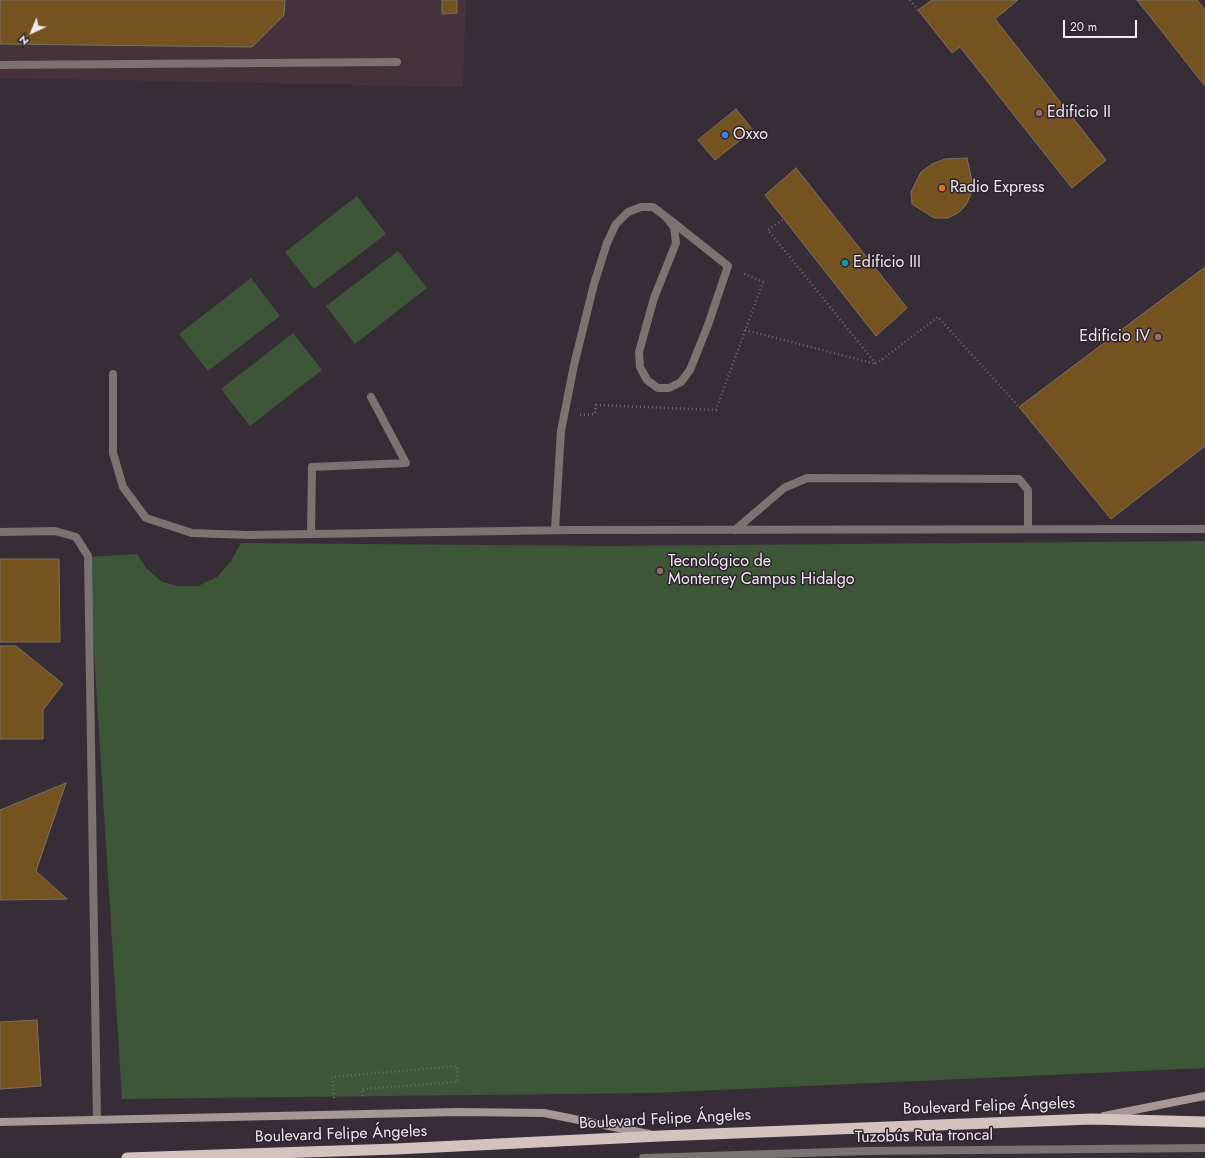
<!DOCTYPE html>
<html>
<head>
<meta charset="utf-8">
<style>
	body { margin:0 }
	#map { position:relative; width:1205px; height:1158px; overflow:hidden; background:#372d37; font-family:Jost,sans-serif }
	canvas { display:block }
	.north { position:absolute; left:12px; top:12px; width:40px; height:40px; -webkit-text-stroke:3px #2d232d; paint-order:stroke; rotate:224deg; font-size:11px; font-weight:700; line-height:16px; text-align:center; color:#f0e9f0 }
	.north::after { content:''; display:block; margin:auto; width:14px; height:18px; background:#f0e9f0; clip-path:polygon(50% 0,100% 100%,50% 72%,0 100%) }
	.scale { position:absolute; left:1063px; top:20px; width:74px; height:18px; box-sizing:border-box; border:2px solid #f0e9f0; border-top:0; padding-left:5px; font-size:12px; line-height:14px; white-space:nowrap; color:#f0e9f0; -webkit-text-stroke:3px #2d232d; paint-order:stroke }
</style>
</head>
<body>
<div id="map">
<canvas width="1205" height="1158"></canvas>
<div class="north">N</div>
<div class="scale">20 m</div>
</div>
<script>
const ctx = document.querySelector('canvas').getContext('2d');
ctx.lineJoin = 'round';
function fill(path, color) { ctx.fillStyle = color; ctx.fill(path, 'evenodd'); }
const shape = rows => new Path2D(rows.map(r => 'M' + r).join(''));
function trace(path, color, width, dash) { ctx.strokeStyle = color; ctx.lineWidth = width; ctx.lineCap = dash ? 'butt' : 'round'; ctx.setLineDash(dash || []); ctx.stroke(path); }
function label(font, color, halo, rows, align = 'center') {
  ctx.font = font + ' Jost,sans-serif'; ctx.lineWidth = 3; ctx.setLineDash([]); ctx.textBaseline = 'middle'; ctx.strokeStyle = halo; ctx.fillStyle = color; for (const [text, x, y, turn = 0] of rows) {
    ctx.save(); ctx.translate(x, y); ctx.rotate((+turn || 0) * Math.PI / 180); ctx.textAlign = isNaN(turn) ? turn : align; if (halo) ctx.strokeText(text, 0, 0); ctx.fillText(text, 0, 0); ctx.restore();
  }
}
fill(shape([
	[0,0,466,0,463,87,0,78]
]), '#45323a');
fill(shape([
	[357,196,386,234,314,289,285,252],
	[398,251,427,288,355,344,326,306],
	[251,278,280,316,208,371,179,334],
	[293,333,322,370,250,426,221,389],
	[1205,541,1205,1068,652,1093,122,1099,88,557,137,554,146,568,162,582,178,586,198,586,217,577,231,561,241,543,607,546]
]), '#3c5637');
const building = shape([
	[0,0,285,0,284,15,252,47,0,44,0,0],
	[442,0,457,0,457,13,442,14,442,0],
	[932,0,1018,0,995,19,1106,160,1072,188,960,47,952,53,918,10,932,0],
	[1137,0,1197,0,1205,10,1205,86,1137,0],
	[736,109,753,130,715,160,698,140,736,109],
	[967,158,972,181,971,194,966,205,958,213,948,218,934,218,912,204,911,192,921,172,932,164,945,159,967,158],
	[796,168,907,308,876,336,765,195,796,168],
	[1205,267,1205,446,1111,519,1019,407,1205,267],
	[0,559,59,559,60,642,0,642,0,559],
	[0,646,16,646,63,684,43,710,43,739,0,739,0,646],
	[66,783,36,871,67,899,0,900,0,810,66,783],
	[37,1020,41,1086,0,1089,0,1022,37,1020]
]);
fill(building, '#755321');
trace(building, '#7b7163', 1);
trace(shape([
	[910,0,918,10],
	[745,330,876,364,768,230,784,219],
	[876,364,938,317,1019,407],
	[580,415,595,414,596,405,716,410,763,282,743,273],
	[334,1098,332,1077,457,1066,457,1082,362,1089,363,1098]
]), '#716871', 2.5, [1, 3]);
trace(shape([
	[0,65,397,62],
	[113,374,113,453,123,487,146,518,192,533,248,535,569,530,1205,529],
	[555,530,561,431,574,365,594,284,607,243,616,224,628,212,641,207,653,207,665,216,674,227,676,243,654,298,639,352,640,367,647,380,658,388,669,388,681,382,690,370,708,325,728,266,665,216],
	[735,530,784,488,807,478,1019,479,1028,490,1028,529],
	[643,1158,866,1151,1205,1148]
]), '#7b7371', 8);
trace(shape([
	[311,534,312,467,406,463,371,397]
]), '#7b7371', 8);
trace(shape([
	[0,532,55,531,76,537,88,556,97,1120]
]), '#7b7371', 8);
trace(shape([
	[1104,1116,1205,1096],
	[0,1122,458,1112,544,1113,649,1134]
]), '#a59895', 8);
trace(shape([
	[127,1158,396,1149,660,1136,1091,1119,1205,1122]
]), '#d4c2be', 11);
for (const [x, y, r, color] of [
	[1039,113,4,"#8d6e63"],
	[725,135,4,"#3f7fe0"],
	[942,188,4,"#e8710a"],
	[845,263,4,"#0f9aa8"],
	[1158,337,4,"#8d6e63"],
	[660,571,4,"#8d6e63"]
]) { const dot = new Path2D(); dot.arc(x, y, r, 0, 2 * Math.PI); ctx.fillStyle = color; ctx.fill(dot); trace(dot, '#2d232d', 1.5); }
label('16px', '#f0e9f0', '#2d232d', [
	["Edificio II",1047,113],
	["Oxxo",733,135],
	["Radio Express",950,188],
	["Edificio III",853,263],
	["Edificio IV",1150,337,"right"],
	["Tecnológico de",668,562],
	["Monterrey Campus Hidalgo",668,580]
], 'left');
label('16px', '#f0e9f0', '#2d232d', [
	["Boulevard Felipe Ángeles",989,1107,-2],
	["Boulevard Felipe Ángeles",665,1120,-3],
	["Boulevard Felipe Ángeles",341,1135,-2],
	["Tuzobús Ruta troncal",924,1137,-1]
]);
</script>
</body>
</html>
